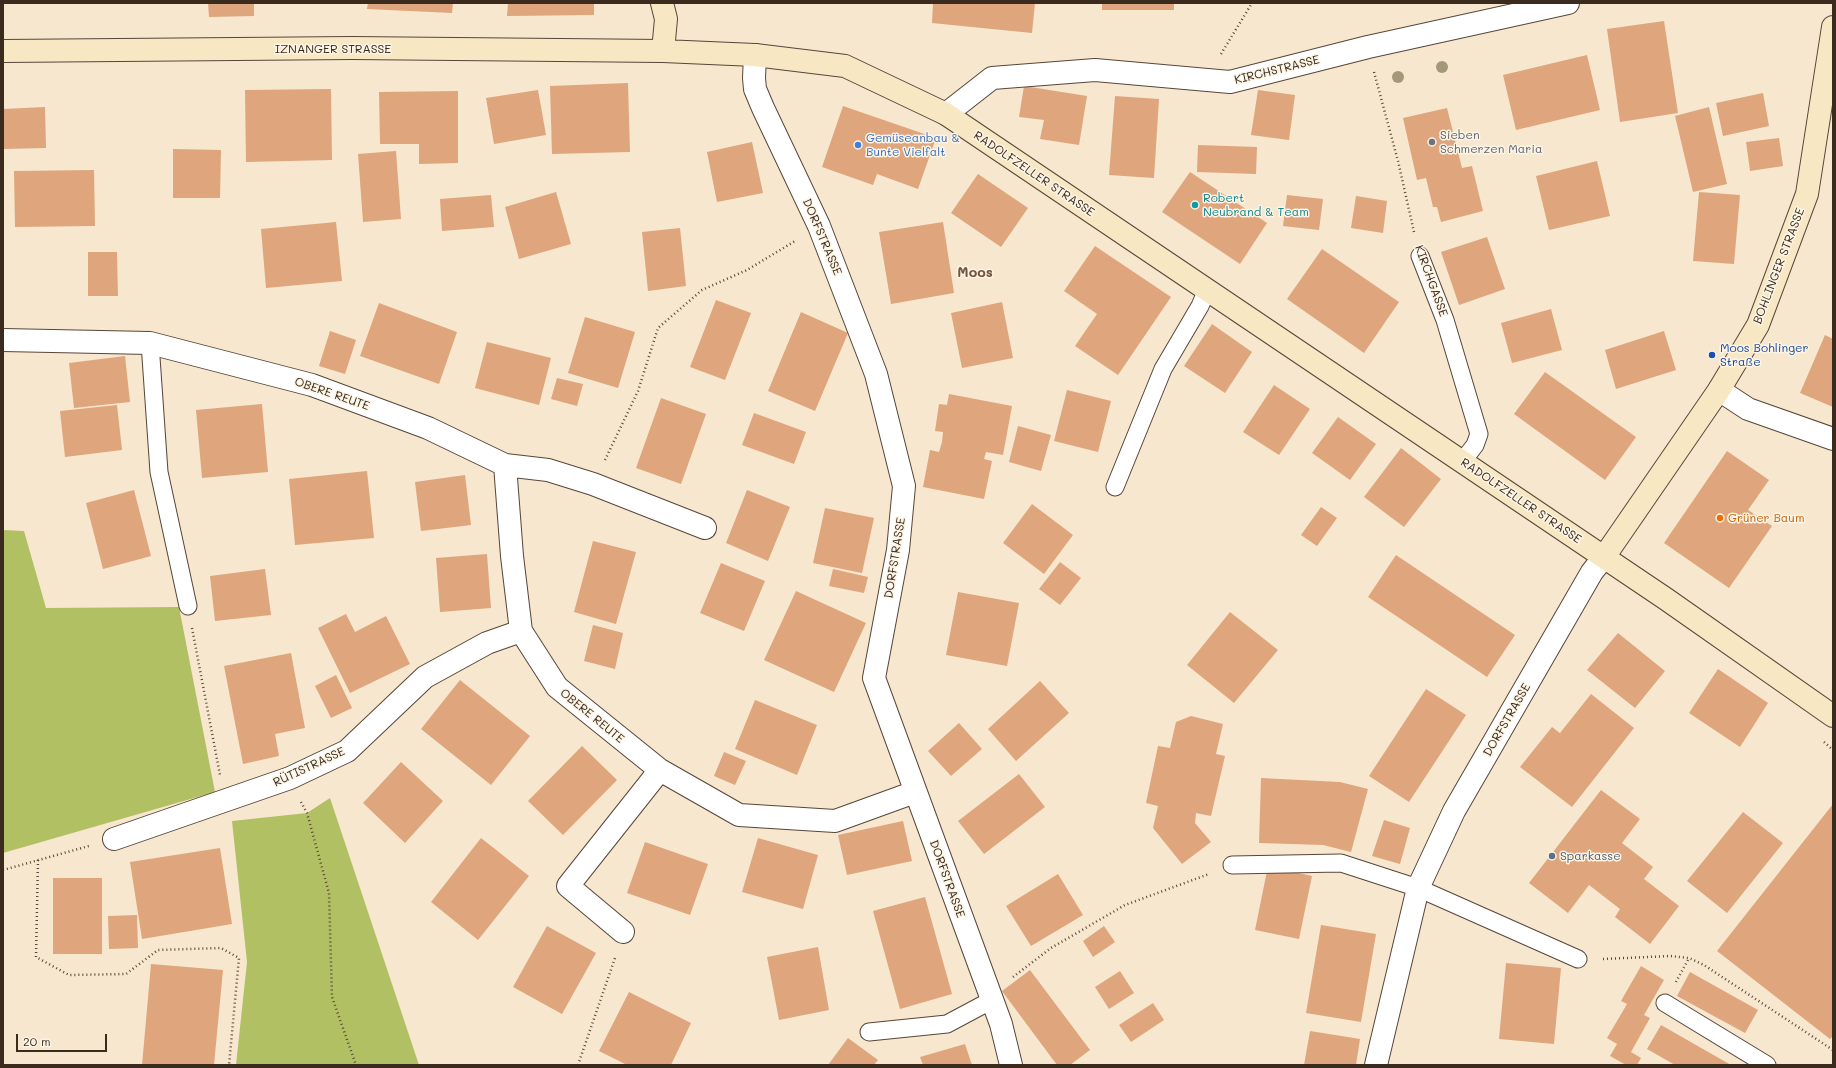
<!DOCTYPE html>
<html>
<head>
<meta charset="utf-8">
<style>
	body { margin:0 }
	#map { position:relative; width:1836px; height:1068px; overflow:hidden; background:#f7e7cf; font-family:Mali,sans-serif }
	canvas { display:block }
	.frame { position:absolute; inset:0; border:4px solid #3b2a1e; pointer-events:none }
	.scale { position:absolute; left:16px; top:1034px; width:91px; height:18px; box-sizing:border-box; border:2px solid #3b2a1e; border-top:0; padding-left:5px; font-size:12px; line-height:14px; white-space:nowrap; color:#3b2a1e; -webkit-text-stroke:3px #fcf5e5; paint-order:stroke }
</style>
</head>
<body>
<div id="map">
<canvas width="1836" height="1068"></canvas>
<div class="frame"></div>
<div class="scale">20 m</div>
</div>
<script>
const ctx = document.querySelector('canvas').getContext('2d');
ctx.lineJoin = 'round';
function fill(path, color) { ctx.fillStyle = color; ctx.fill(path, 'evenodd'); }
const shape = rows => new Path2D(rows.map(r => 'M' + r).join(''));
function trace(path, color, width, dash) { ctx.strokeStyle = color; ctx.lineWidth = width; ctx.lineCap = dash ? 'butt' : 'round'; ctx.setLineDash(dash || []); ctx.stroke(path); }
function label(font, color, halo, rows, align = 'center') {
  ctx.font = font + ' Mali,sans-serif'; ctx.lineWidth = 3; ctx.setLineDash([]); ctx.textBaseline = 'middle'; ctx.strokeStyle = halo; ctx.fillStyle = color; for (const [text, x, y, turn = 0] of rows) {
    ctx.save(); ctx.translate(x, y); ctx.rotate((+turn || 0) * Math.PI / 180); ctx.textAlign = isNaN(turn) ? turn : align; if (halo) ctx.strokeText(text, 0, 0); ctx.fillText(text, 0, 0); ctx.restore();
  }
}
fill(shape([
	[3,530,24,531,46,608,179,607,215,792,3,853],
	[330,798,419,1065,236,1065,247,962,232,821,307,813]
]), '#b0c063');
fill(shape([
	[208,3,254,3,254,16,209,17],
	[368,3,453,3,452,13,367,9],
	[508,3,594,3,594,15,507,16],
	[933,3,1035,3,1032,33,932,23],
	[1102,3,1174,3,1174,10,1102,10],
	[1664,21,1678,113,1620,122,1607,29],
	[1587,55,1600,110,1516,130,1503,75],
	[628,83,630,152,552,154,550,86],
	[1024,86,1087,96,1079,145,1040,139,1044,120,1019,117],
	[331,89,332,160,246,162,245,90],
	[538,90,546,135,494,144,486,98],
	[1258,90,1295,95,1289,140,1251,135],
	[458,91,458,163,419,164,419,144,380,144,379,92],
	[1763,93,1769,126,1723,136,1716,103],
	[1115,96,1159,99,1154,178,1109,175],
	[843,106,936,138,918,189,877,174,873,185,822,167],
	[45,107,46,148,3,149,3,109],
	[1709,107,1727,184,1693,192,1675,116],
	[1447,108,1462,168,1472,166,1483,211,1441,222,1437,207,1433,207,1426,178,1417,180,1403,118],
	[1779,138,1783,166,1750,171,1746,142],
	[752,142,763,193,717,202,707,152],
	[1198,145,1257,147,1256,174,1197,172],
	[173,149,221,150,220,198,173,198],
	[396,151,401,219,363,222,358,154],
	[1597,161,1610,216,1549,230,1536,176],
	[94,170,95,226,15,227,14,171],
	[1190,172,1267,223,1240,264,1162,212],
	[978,174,1028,208,1001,247,951,213],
	[556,192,571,244,519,259,505,207],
	[1699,192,1740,195,1734,264,1693,261],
	[491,195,494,227,442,231,440,199],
	[1287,195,1323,199,1319,230,1283,226],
	[1356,196,1387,201,1383,233,1351,228],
	[336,222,342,281,266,288,261,229],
	[943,222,954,293,891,304,879,232],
	[680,228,686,286,648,291,642,232],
	[1487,237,1505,289,1459,305,1441,252],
	[1095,246,1171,297,1118,375,1075,346,1097,314,1064,291],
	[1322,249,1399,302,1364,353,1287,299],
	[88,252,117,252,118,296,88,296],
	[716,300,751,313,725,380,690,367],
	[1002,302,1013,358,962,368,951,313],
	[379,303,457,332,439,384,360,356],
	[1551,309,1562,350,1512,363,1501,323],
	[801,312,848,333,815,411,768,391],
	[585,317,635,332,618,388,568,373],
	[1212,324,1252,352,1225,393,1184,366],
	[330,331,356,340,345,374,319,366],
	[1664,331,1676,370,1616,389,1605,350],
	[1825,335,1833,339,1833,407,1800,393],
	[487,342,551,358,539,405,475,388],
	[125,356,130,402,74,408,69,363],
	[1545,372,1636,437,1605,480,1514,414],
	[557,378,583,384,577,406,551,399],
	[1274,385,1310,409,1279,455,1243,432],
	[1067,390,1111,401,1098,452,1054,441],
	[949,394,1012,406,1003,455,986,452,984,459,992,461,984,499,923,487,930,450,939,452,942,442,943,432,935,431,939,404,947,405],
	[661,398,706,414,681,484,636,468],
	[262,404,268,472,202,478,196,410],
	[117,405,122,450,65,457,60,411],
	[754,413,806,432,794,464,742,445],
	[1338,417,1376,444,1350,480,1312,453],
	[1018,426,1051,435,1041,471,1009,462],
	[1401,448,1441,479,1404,527,1364,497],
	[1727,451,1769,480,1748,510,1772,526,1729,588,1664,543],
	[367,471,374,538,295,545,289,479],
	[465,475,471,525,421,531,415,482],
	[134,490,151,556,103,569,86,503],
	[747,490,790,507,768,561,726,543],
	[1032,504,1073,535,1044,574,1003,543],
	[1321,507,1337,518,1317,546,1301,535],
	[825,508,874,518,862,573,813,563],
	[593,541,636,552,616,624,574,612],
	[487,554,491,608,440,612,436,558],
	[1396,555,1515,635,1487,677,1368,597],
	[1060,562,1081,578,1060,605,1039,589],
	[721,563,765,581,744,631,700,613],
	[265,569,271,615,215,621,210,576],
	[833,569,868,577,864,593,829,586],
	[796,591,866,623,834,692,764,660],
	[958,592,1019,603,1007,666,946,655],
	[1230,612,1278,650,1234,703,1187,665],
	[346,614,355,632,386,616,410,664,350,693,318,628],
	[593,625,623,633,615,669,584,661],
	[1618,633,1665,671,1635,708,1587,670],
	[291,653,305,728,275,734,279,756,243,764,224,666],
	[1718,669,1768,703,1740,747,1689,713],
	[336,675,352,708,331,718,315,686],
	[460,680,530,736,491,785,421,729],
	[1040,681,1069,713,1016,761,988,729],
	[1426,689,1466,715,1409,802,1369,776],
	[1591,694,1634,728,1572,807,1520,767,1552,727,1565,737,1560,733],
	[755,700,817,725,797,775,735,749],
	[1191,716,1223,724,1216,754,1225,756,1211,816,1196,813,1195,823,1211,842,1182,864,1153,828,1158,806,1146,803,1158,746,1170,748,1176,722],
	[959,723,982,749,951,776,928,751],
	[582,746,617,780,563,835,528,801],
	[724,752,746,761,735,785,714,776],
	[401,762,443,801,405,843,363,803],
	[1019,774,1045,807,984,854,958,821],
	[1261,778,1340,782,1368,789,1351,852,1323,845,1259,843],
	[1601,790,1640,819,1622,843,1653,867,1644,879,1679,906,1650,944,1615,917,1620,909,1589,885,1568,913,1529,883],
	[1833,804,1833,1036,1830,1039,1717,951],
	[1743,812,1783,843,1727,913,1687,881],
	[1384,820,1410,828,1400,864,1372,856],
	[903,821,912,861,847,875,838,835],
	[481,838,529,876,478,940,431,902],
	[758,838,818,855,803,909,742,892],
	[645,842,708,864,690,915,627,893],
	[220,848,232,924,142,939,130,862],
	[1268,866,1312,876,1299,939,1255,930],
	[1058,874,1083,915,1031,946,1006,906],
	[53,878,102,878,102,954,53,954],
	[925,897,952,994,900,1009,873,911],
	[137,915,138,948,109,949,108,916],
	[1321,925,1376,934,1361,1022,1306,1013],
	[547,926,596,953,562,1014,513,987],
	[1104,926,1115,942,1093,957,1083,941],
	[818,947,829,1010,779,1020,767,957],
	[1506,963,1561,968,1554,1044,1499,1039],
	[151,964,223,970,214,1065,142,1065],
	[1641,966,1664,980,1644,1015,1650,1018,1631,1052,1641,1058,1637,1065,1626,1065,1610,1056,1617,1044,1607,1038,1627,1004,1621,1001],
	[1030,970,1090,1050,1070,1065,1057,1065,1002,991],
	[1120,971,1134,993,1109,1009,1095,987],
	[1690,972,1758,1010,1745,1033,1677,996],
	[629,992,691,1023,671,1065,627,1065,599,1051],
	[1153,1003,1164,1020,1131,1042,1119,1025],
	[1661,1025,1731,1065,1675,1065,1647,1049],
	[1310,1031,1360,1039,1356,1065,1304,1065],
	[848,1038,878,1060,874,1065,828,1065],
	[965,1044,972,1065,923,1065,920,1057]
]), '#dfa57c');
const service = shape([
	[1420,256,1445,320,1479,434,1475,445,1462,462],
	[150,343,159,472,188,606],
	[1115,487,1163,369,1200,306,1207,290],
	[1232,865,1341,863,1418,888,1578,959],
	[1665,1003,1767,1065],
	[869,1032,947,1024,992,1000]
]);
const minor = shape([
	[755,55,754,78,755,89,763,108,819,226,876,374,904,486,898,550,874,678,1001,1024,1011,1065],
	[946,114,992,78,1095,70,1230,82,1368,47,1568,3],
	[3,340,150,343,312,385,428,428,505,465,512,556,521,631,557,687,660,770,739,815,835,821,915,792],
	[1719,390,1748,409,1833,439],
	[505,465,548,470,593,484,705,528],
	[114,839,290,778,347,751,425,677,487,643,521,631],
	[623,932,568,886,660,770],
	[1376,1065,1418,888,1454,811,1592,572,1604,557]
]);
const secondary = shape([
	[662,3,666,19,663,51],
	[3,51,352,48,663,51,755,55,845,66,946,114,1666,599,1833,716],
	[1604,557,1719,390,1758,325,1807,194,1833,27]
]);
trace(service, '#574639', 19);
trace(minor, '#574639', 24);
trace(secondary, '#574639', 24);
trace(shape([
	[1221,54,1252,3],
	[1374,72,1398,161,1414,232],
	[605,460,638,391,658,328,702,290,747,270,795,241],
	[192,628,220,775],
	[1824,742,1833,750],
	[301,802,307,813,329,893,332,997,356,1065],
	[38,860,36,957,69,975,126,974,158,950,221,948,239,958,229,1065],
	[3,870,89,846],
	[1603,959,1670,956,1689,958,1704,965,1833,1050],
	[1013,977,1051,948,1125,905,1209,874],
	[1676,982,1689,958],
	[578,1065,615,958]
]), '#574639', 2.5, [1, 3]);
trace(service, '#fff', 17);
trace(minor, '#fff', 22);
trace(secondary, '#f7e8c3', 22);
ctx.fillStyle = '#a39879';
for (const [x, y] of [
	[1442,67],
	[1398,77]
]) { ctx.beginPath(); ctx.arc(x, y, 6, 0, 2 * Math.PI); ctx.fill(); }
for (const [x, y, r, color] of [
	[1432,142,4,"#6b7280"],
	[858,145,4,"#3f7fe0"],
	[1195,205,4,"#0f9aa8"],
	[1712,355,4,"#1a4fb4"],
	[1720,518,4,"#e8710a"],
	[1552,856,4,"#5c6f8a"]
]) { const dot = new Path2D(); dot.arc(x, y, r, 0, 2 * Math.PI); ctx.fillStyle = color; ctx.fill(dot); trace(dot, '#fcf5e5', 1.5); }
label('12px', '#3b2a1e', '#fcf5e5', [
	["IZNANGER STRASSE",333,49],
	["KIRCHSTRASSE",1277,70,-14],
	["RADOLFZELLER STRASSE",1034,174,34],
	["DORFSTRASSE",822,237,67],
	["BOHLINGER STRASSE",1779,266,-69],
	["KIRCHGASSE",1431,281,70],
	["OBERE REUTE",332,394,19],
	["RADOLFZELLER STRASSE",1521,501,34],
	["DORFSTRASSE",895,558,-81],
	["OBERE REUTE",592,716,39],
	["DORFSTRASSE",1507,720,-60],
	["RÜTISTRASSE",309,767,-25],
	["DORFSTRASSE",947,879,70]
]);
label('12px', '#5b616d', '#fcf5e5', [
	["Sieben",1440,135],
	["Schmerzen Maria",1440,149]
], 'left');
label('12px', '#366cbe', '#fcf5e5', [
	["Gemüseanbau &",866,138],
	["Bunte Vielfalt",866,152]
], 'left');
label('12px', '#0d838f', '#fcf5e5', [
	["Robert",1203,198],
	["Neubrand & Team",1203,212]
], 'left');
label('12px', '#164399', '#fcf5e5', [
	["Moos Bohlinger",1720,348],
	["Straße",1720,362]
], 'left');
label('12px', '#c56008', '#fcf5e5', [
	["Grüner Baum",1728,518]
], 'left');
label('12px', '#4e5e75', '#fcf5e5', [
	["Sparkasse",1560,856]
], 'left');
label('bold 14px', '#74553f', '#fcf5e5', [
	["Moos",975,273]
]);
</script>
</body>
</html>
